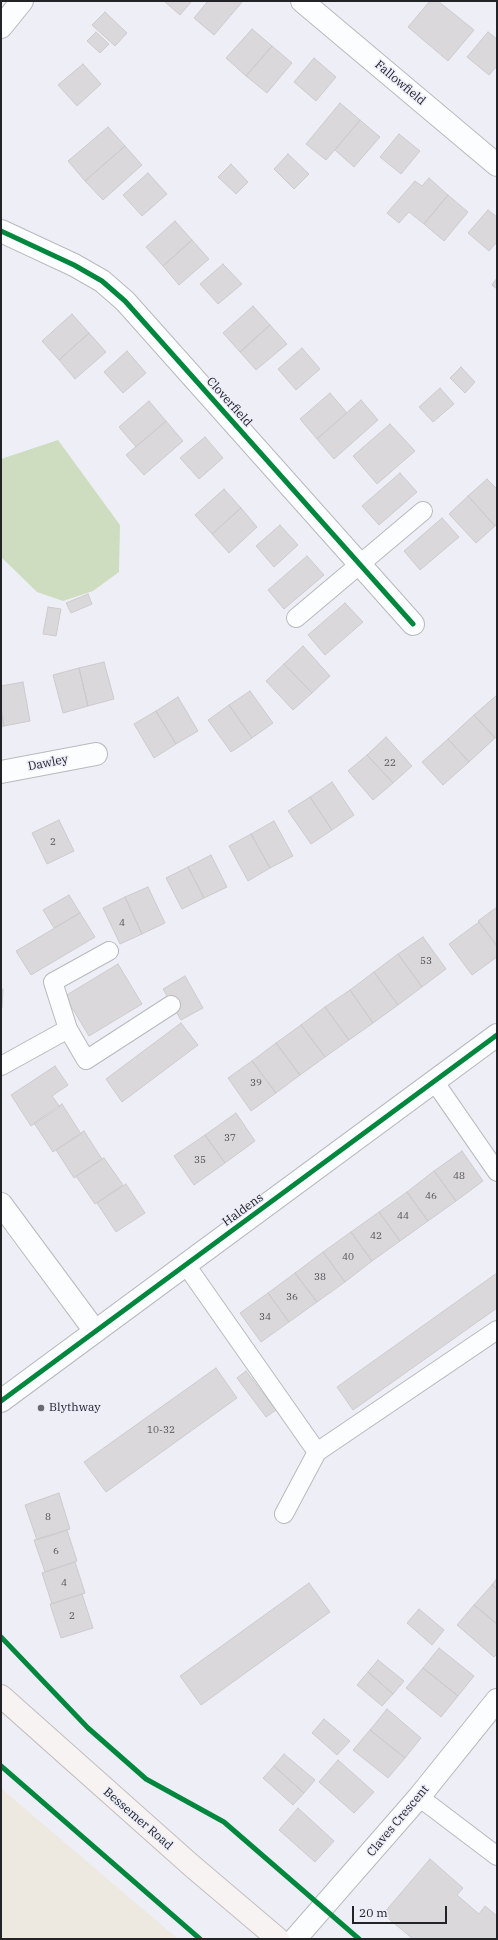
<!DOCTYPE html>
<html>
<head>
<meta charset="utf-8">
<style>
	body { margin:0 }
	#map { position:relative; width:498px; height:1940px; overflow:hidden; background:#eeeff6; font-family:"IBM Plex Serif",serif }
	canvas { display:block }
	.frame { position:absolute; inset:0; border:2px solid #222327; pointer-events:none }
	.scale { position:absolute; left:352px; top:1906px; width:95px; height:18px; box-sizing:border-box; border:2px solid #222327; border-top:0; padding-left:5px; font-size:12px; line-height:14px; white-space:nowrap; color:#222327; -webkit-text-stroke:3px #ebedf9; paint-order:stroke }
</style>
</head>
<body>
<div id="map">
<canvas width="498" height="1940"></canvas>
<div class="frame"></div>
<div class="scale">20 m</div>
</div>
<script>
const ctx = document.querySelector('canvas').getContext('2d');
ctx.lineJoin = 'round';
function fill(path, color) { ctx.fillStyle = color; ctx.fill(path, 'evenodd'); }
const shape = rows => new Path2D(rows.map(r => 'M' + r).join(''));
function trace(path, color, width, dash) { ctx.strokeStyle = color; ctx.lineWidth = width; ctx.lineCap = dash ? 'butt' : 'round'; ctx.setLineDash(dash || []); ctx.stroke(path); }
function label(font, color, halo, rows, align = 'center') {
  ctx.font = font + ' "IBM Plex Serif",serif'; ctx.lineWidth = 3; ctx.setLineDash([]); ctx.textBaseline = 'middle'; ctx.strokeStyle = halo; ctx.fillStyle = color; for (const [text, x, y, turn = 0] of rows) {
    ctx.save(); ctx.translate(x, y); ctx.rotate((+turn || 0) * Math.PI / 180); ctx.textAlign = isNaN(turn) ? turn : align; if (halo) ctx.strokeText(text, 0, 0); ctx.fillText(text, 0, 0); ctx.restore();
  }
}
fill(shape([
	[1,1788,23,1807,178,1939,1,1939]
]), '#ede8e0');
fill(shape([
	[58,440,120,525,119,572,93,591,63,601,37,592,1,557,1,459]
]), '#ceddc0');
const building = shape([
	[164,1,192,1,180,15,164,1],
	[208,1,243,1,214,35,194,18,208,1],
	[430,1,438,1,474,30,448,61,408,27,430,1],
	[105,12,127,33,115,46,92,25,105,12],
	[252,29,272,46,246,76,226,58,252,29],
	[96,32,109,44,100,53,87,41,96,32],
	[488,32,497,39,497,66,489,75,467,57,488,32],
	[272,46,292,63,267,93,246,76,272,46],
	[314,58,336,77,316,101,294,82,314,58],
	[83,64,101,84,77,106,58,85,83,64],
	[340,103,360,120,326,160,306,144,340,103],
	[360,120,380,137,354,167,335,150,360,120],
	[108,127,125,146,85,181,68,161,108,127],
	[399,134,420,151,401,174,380,157,399,134],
	[125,146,142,165,103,200,85,181,125,146],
	[288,154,309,174,294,189,274,169,288,154],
	[231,164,248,182,236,194,218,177,231,164],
	[148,173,167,194,142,216,123,195,148,173],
	[429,178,448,195,424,224,409,212,399,223,387,213,415,181,422,186,429,178],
	[448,195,468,212,444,241,424,224,448,195],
	[488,210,497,217,497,242,489,251,468,233,488,210],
	[175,221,192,240,163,266,146,247,175,221],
	[192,240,209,259,179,285,163,266,192,240],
	[223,264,242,284,218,304,200,284,223,264],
	[497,278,497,289,492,285,497,278],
	[253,306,270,325,240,352,223,333,253,306],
	[72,314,89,333,59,360,42,341,72,314],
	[270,325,287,344,256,370,240,352,270,325],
	[89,333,106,352,75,379,59,360,89,333],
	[302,348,320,369,296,390,278,369,302,348],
	[127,351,146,373,123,393,104,372,127,351],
	[461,367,475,382,465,393,450,378,461,367],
	[440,388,454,404,433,422,419,407,440,388],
	[330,393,347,413,317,439,300,419,330,393],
	[361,400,378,420,334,459,317,439,361,400],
	[149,401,166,421,136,447,119,427,149,401],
	[166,421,183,441,144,475,126,455,166,421],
	[390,424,415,451,377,484,353,456,390,424],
	[205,437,223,458,199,479,180,458,205,437],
	[400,473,417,492,379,525,362,506,400,473],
	[487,479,497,489,497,524,495,526,468,496,487,479],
	[224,489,241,508,212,534,195,515,224,489],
	[468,496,495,526,476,543,449,514,468,496],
	[241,508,257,527,229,553,212,534,241,508],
	[442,518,459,537,420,570,404,551,442,518],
	[280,525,298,545,274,567,256,546,280,525],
	[307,556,324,575,284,609,268,590,307,556],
	[88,594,92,604,71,613,66,603,88,594],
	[345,603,363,622,325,655,308,635,345,603],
	[48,607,61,609,56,636,43,634,48,607],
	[303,646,330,676,312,693,284,664,303,646],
	[104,662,114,699,88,706,79,668,104,662],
	[284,664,312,693,293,710,266,681,284,664],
	[79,668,88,706,63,713,53,675,79,668],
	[23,682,30,721,4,726,1,709,1,686,23,682],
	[250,691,273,723,252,738,229,705,250,691],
	[497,695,497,736,495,738,474,715,497,695],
	[178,697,198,731,176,744,156,711,178,697],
	[229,705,252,738,231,752,208,720,229,705],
	[1,709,4,726,1,727,1,709],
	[156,711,176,744,154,758,134,724,156,711],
	[474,715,495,738,469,762,448,739,474,715],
	[386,737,412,766,393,783,367,755,386,737],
	[448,739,469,762,443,785,422,762,448,739],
	[367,755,393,783,373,800,348,771,367,755],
	[332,782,354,815,332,830,310,797,332,782],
	[310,797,332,830,311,844,288,811,310,797],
	[59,820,74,851,47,864,32,833,59,820],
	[274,821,293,856,270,868,251,834,274,821],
	[251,834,270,868,248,881,229,846,251,834],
	[211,855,227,887,204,898,188,867,211,855],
	[188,867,204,898,182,909,166,878,188,867],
	[148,887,165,923,142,934,125,897,148,887],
	[69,895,80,913,54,928,43,910,69,895],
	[125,897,142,934,120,944,103,908,125,897],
	[497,907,497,946,478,921,497,907],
	[80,913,95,937,31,975,16,951,80,913],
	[479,922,497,946,497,957,472,975,449,944,479,922],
	[423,937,446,969,422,987,398,954,423,937],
	[398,954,422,987,398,1005,374,972,398,954],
	[118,964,142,1004,89,1036,65,996,118,964],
	[374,972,398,1005,373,1023,350,990,374,972],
	[185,976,203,1008,181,1020,163,989,185,976],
	[1,989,3,989,2,1008,1,1008,1,989],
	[350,990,373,1023,349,1040,325,1007,350,990],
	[325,1007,349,1040,325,1057,301,1025,325,1007],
	[181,1023,198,1045,122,1102,106,1079,181,1023],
	[301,1025,325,1057,300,1075,276,1043,301,1025],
	[276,1043,300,1075,276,1093,252,1061,276,1043],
	[252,1061,276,1093,251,1111,228,1078,252,1061],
	[55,1066,68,1085,52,1096,60,1107,31,1126,11,1095,55,1066],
	[62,1104,81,1134,53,1152,34,1123,62,1104],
	[236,1113,255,1141,225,1163,205,1135,236,1113],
	[84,1131,102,1159,74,1178,56,1150,84,1131],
	[205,1135,225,1163,194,1185,174,1156,205,1135],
	[462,1151,483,1181,456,1201,434,1171,462,1151],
	[104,1158,123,1185,95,1204,76,1176,104,1158],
	[434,1171,456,1201,428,1221,407,1192,434,1171],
	[126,1184,145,1213,116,1232,97,1203,126,1184],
	[407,1192,428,1221,400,1241,379,1212,407,1192],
	[379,1212,400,1241,372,1261,351,1232,379,1212],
	[351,1232,372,1261,345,1282,323,1252,351,1232],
	[323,1252,345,1282,317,1302,295,1273,323,1252],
	[295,1273,317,1302,289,1322,268,1293,295,1273],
	[497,1273,497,1308,353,1410,337,1387,497,1273],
	[268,1293,289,1322,261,1342,240,1313,268,1293],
	[216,1368,237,1398,106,1492,84,1462,216,1368],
	[246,1371,276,1410,266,1417,237,1378,246,1371],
	[59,1493,70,1529,37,1540,25,1505,59,1493],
	[67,1530,77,1561,45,1572,34,1540,67,1530],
	[75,1562,85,1593,52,1604,42,1573,75,1562],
	[497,1578,497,1589,492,1585,497,1578],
	[309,1583,330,1612,201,1705,180,1676,309,1583],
	[492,1585,497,1589,497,1624,474,1605,492,1585],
	[82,1594,93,1628,61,1638,50,1604,82,1594],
	[474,1605,497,1624,497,1654,494,1657,457,1625,474,1605],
	[419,1609,444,1630,432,1645,407,1623,419,1609],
	[439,1648,474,1676,458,1696,423,1668,439,1648],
	[378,1660,404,1681,393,1694,368,1672,378,1660],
	[423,1668,458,1696,441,1717,406,1688,423,1668],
	[368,1672,393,1694,382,1706,357,1685,368,1672],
	[387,1709,421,1738,405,1758,370,1730,387,1709],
	[324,1719,350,1741,337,1755,312,1733,324,1719],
	[370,1730,405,1758,388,1778,353,1750,370,1730],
	[284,1754,315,1780,304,1793,274,1766,284,1754],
	[338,1760,374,1792,354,1813,319,1782,338,1760],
	[274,1766,304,1793,293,1805,263,1778,274,1766],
	[298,1808,334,1841,315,1862,279,1830,298,1808],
	[430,1859,463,1888,457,1895,479,1914,485,1906,497,1916,497,1939,413,1939,383,1914,430,1859]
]);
fill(building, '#dad8db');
trace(building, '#cccacd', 1);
const service = shape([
	[296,618,423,511],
	[68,1029,53,982,109,951],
	[1,1066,68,1029,86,1060,171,1005],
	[434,1081,497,1172],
	[186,1265,317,1452,497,1330],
	[284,1514,317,1452],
	[419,1797,497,1856]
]);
const minor = shape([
	[302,1,497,165],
	[1,27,22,1],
	[1,231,74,265,102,281,125,301,413,624],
	[1,772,96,754],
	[1,1204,95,1331],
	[1,1401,497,1035],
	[295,1939,419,1797,497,1700]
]);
const primary = shape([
	[1,1696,192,1866,278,1939]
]);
trace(service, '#b8b9be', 20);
trace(minor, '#b8b9be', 24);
trace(primary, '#c4bdbe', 24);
trace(service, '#fcfdfe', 18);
trace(minor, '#fcfdfe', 22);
trace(primary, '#f7f3f3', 22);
trace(shape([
	[1,231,74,265,102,281,125,301,413,624],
	[1,1401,497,1035],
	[1,1637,88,1728,146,1779,224,1822,359,1939],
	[1,1766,200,1939]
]), '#00873e', 5);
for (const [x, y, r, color] of [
	[41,1408,4,"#696a6f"]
]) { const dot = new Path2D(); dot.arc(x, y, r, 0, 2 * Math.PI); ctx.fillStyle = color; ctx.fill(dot); trace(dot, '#ebedf9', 1.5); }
label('10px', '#525256', null, [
	["22",390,763],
	["2",53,842],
	["4",122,923],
	["53",426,961],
	["39",256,1083],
	["37",230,1138],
	["35",200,1160],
	["48",459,1176],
	["46",431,1196],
	["44",403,1216],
	["42",376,1236],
	["40",348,1257],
	["38",320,1277],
	["36",292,1297],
	["34",265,1317],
	["10-32",161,1430],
	["8",48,1517],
	["6",56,1551],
	["4",64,1583],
	["2",72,1616]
]);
label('12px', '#222327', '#ebedf9', [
	["Fallowfield",400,83,40],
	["Cloverfield",229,402,48],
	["Dawley",48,763,-11],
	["Haldens",243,1210,-36],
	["Bessemer Road",138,1819,41],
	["Claves Crescent",398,1821,-50]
]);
label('12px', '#222327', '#ebedf9', [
	["Blythway",49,1408]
], 'left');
</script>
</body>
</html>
